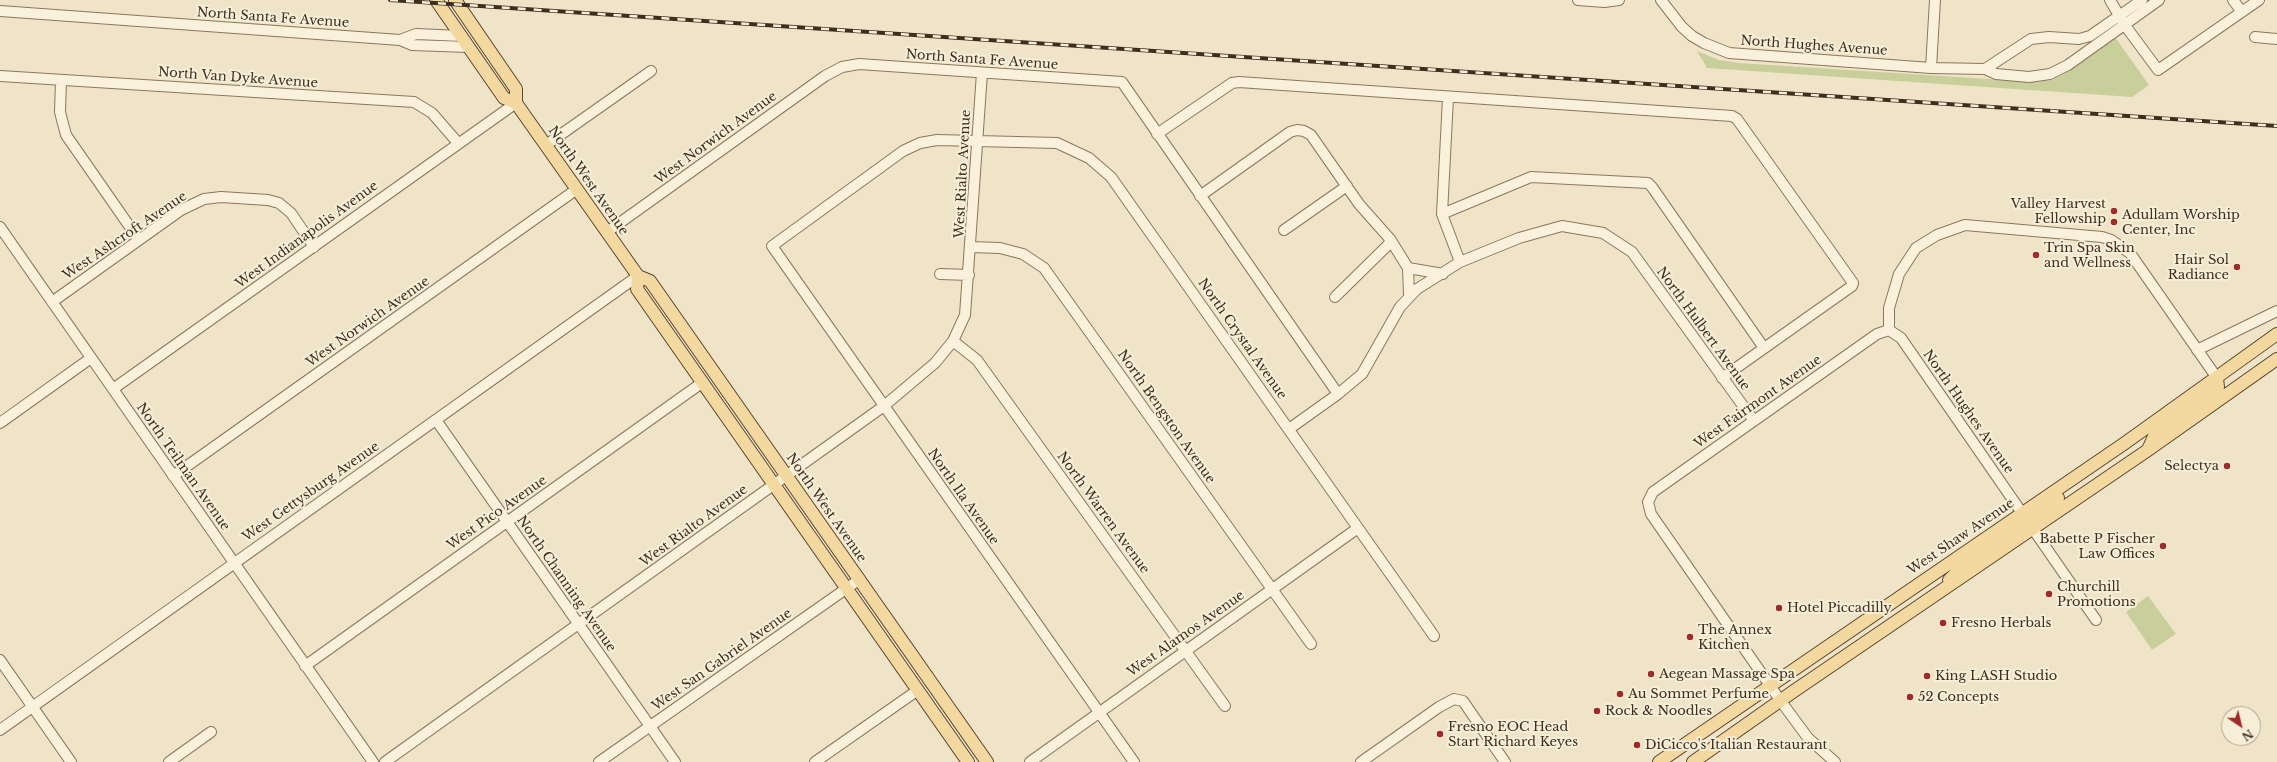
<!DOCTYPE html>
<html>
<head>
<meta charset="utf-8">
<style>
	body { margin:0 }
	#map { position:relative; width:2277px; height:762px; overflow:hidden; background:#f0e4c8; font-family:"Libre Baskerville",serif }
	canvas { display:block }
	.north { position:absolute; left:2221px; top:706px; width:40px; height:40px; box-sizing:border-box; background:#f7eed8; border:1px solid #ada18e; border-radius:50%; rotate:145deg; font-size:11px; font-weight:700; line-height:16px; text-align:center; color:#3d2e20 }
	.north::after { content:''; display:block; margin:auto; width:14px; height:18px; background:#9e2a2b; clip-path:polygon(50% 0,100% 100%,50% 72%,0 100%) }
</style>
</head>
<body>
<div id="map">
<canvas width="2277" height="762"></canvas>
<div class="north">N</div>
</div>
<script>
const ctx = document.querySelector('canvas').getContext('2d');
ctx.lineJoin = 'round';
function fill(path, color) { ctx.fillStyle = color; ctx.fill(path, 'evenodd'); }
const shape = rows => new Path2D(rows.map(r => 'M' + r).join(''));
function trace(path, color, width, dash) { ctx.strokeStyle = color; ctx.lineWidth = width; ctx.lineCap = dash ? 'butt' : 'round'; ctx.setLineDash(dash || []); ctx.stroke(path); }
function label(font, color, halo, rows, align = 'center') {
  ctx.font = font + ' "Libre Baskerville",serif'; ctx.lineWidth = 4; ctx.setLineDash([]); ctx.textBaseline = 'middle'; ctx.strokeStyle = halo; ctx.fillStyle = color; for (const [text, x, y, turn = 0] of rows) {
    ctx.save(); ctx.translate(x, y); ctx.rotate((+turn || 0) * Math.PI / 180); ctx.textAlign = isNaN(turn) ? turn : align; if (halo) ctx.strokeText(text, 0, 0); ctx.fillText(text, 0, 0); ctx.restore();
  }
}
fill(shape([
	[2115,37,2149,85,2132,97,1707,68,1697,51,1719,60,1739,63,2036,82,2052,80,2064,74],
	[2148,596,2176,634,2152,650,2126,612]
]), '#c9cf9b');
const minor = shape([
	[1578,0,1604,2,1619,0],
	[1661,0,1682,27,1692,36,1704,43,1729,53,1931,68,1985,69,1996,74,2029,77,2050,74,2068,65,2159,0],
	[2110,0,2124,24,2158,70,2259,0],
	[2233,0,2242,12],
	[0,11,400,40,412,45,469,47],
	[2255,37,2277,39],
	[400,40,416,34,462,36],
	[1931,68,1935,0],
	[1985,69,2031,39,2049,37,2079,39,2090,36,2142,0],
	[0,76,414,102,432,113,458,143],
	[61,80,60,112,66,135,139,240],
	[1448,98,1442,214,1460,262],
	[1157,134,1232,83,1239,82,1732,116,1737,119,1853,283,1852,286,1722,378],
	[546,145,651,71],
	[1200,196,1290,132,1297,130,1304,131,1311,135,1359,204,1390,239,1389,244,1335,297],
	[1442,214,1531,177,1648,183,1652,187,1764,348],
	[0,227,373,762],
	[1284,230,1347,186],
	[607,232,825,76,842,67,859,64,1122,82,1338,394],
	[1390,239,1408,268],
	[971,247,1000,248,1023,254,1044,268,1311,644],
	[940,274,969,275],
	[1409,295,1408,268,1443,274],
	[52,302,181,210,204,199,221,197,268,200,279,203,291,213,314,247],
	[1889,330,1889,308,1899,274,1916,248,1937,235,1965,225,2102,237,2111,240,2130,253,2217,378],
	[1889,330,1901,338,2022,513],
	[953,341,977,360,1225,706],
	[2197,350,2277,311],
	[113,389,516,103],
	[436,420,675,762],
	[0,423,91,358],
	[1289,429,1338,394,1362,374,1400,307,1417,289,1460,262,1519,238,1562,226,1603,233,1632,252,1754,421],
	[173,476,577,189],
	[2033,529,2096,620],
	[0,660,71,762],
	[305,666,703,382],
	[0,730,638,276],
	[169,762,211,732],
	[385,762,884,406,935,363,953,341,965,315,982,73],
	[599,762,860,579],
	[815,762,918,690],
	[1030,762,1358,528],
	[1134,762,772,246,903,151,920,143,937,140,1057,143,1089,158,1111,177,1434,636],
	[1361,762,1439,707,1454,699,1463,701,1505,762],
	[1835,762,1808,738,1780,700,1651,514,1648,502,1653,492,1877,334,1889,330]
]);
const major = shape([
	[436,0,504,98,516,103,638,276,650,281,987,762],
	[455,0,516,89,516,103],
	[638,276,637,289,968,762],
	[2148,450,2155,434,2213,394,2218,387,2217,378],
	[2033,529,2030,521,2032,518,2058,498],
	[1949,580,1961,568,2020,527,2023,520,2022,513],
	[1659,762,2125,443,2277,334],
	[1693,762,1794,691,2148,450,2277,359]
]);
trace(minor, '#8d765c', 12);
trace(major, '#5b4430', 14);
trace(minor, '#faf1dc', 10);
trace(major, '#f3d9a0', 12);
const rail = shape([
	[390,0,2277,126]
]);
trace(rail, '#3d2e20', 4);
trace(rail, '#f7eed8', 2.5, [8]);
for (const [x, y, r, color] of [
	[2114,211,4,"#9e2a2b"],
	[2114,222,4,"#9e2a2b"],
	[2036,255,4,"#9e2a2b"],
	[2237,267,4,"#9e2a2b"],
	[2227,466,4,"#9e2a2b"],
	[2163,546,4,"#9e2a2b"],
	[2049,594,4,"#9e2a2b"],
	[1779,608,4,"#9e2a2b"],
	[1943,623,4,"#9e2a2b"],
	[1690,637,4,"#9e2a2b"],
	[1651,674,4,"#9e2a2b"],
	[1927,676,4,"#9e2a2b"],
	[1620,694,4,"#9e2a2b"],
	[1910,697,4,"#9e2a2b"],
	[1597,711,4,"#9e2a2b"],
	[1440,734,4,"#9e2a2b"],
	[1637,745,4,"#9e2a2b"]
]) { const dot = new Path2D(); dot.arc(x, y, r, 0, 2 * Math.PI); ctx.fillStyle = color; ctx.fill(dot); trace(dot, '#f7eed8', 1.5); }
label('13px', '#3d2e20', '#f7eed8', [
	["North Santa Fe Avenue",273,18,4],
	["North Hughes Avenue",1814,46,4],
	["North Santa Fe Avenue",982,60,4],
	["North Van Dyke Avenue",238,78,4],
	["West Norwich Avenue",716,138,-36],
	["West Rialto Avenue",963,174,-87],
	["North West Avenue",588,181,55],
	["West Indianapolis Avenue",307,235,-36],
	["West Ashcroft Avenue",125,236,-34],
	["West Norwich Avenue",368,322,-35],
	["North Hulbert Avenue",1703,329,54],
	["North Crystal Avenue",1242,339,55],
	["West Fairmont Avenue",1758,402,-35],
	["North Hughes Avenue",1968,412,55],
	["North Bengston Avenue",1166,417,55],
	["North Teilman Avenue",183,467,55],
	["West Gettysburg Avenue",311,492,-35],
	["North Ila Avenue",963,497,55],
	["North West Avenue",826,508,55],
	["West Pico Avenue",497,513,-35],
	["North Warren Avenue",1103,513,54],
	["West Rialto Avenue",694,526,-36],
	["West Shaw Avenue",1961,537,-34],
	["North Channing Avenue",566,584,55],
	["West Alamos Avenue",1186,634,-35],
	["West San Gabriel Avenue",722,660,-35]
]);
label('13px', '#3d2e20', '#f7eed8', [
	["Valley Harvest",2106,204,"right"],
	["Fellowship",2106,219,"right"],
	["Adullam Worship",2122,215],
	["Center, Inc",2122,230],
	["Trin Spa Skin",2044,248],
	["and Wellness",2044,263],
	["Hair Sol",2229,260,"right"],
	["Radiance",2229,275,"right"],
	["Selectya",2219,466,"right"],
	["Babette P Fischer",2155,539,"right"],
	["Law Offices",2155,554,"right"],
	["Churchill",2057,587],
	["Promotions",2057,602],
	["Hotel Piccadilly",1787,608],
	["Fresno Herbals",1951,623],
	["The Annex",1698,630],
	["Kitchen",1698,645],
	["Aegean Massage Spa",1659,674],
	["King LASH Studio",1935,676],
	["Au Sommet Perfume",1628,694],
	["52 Concepts",1918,697],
	["Rock & Noodles",1605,711],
	["Fresno EOC Head",1448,727],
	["Start Richard Keyes",1448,742],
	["DiCicco's Italian Restaurant",1645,745]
], 'left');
</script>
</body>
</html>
